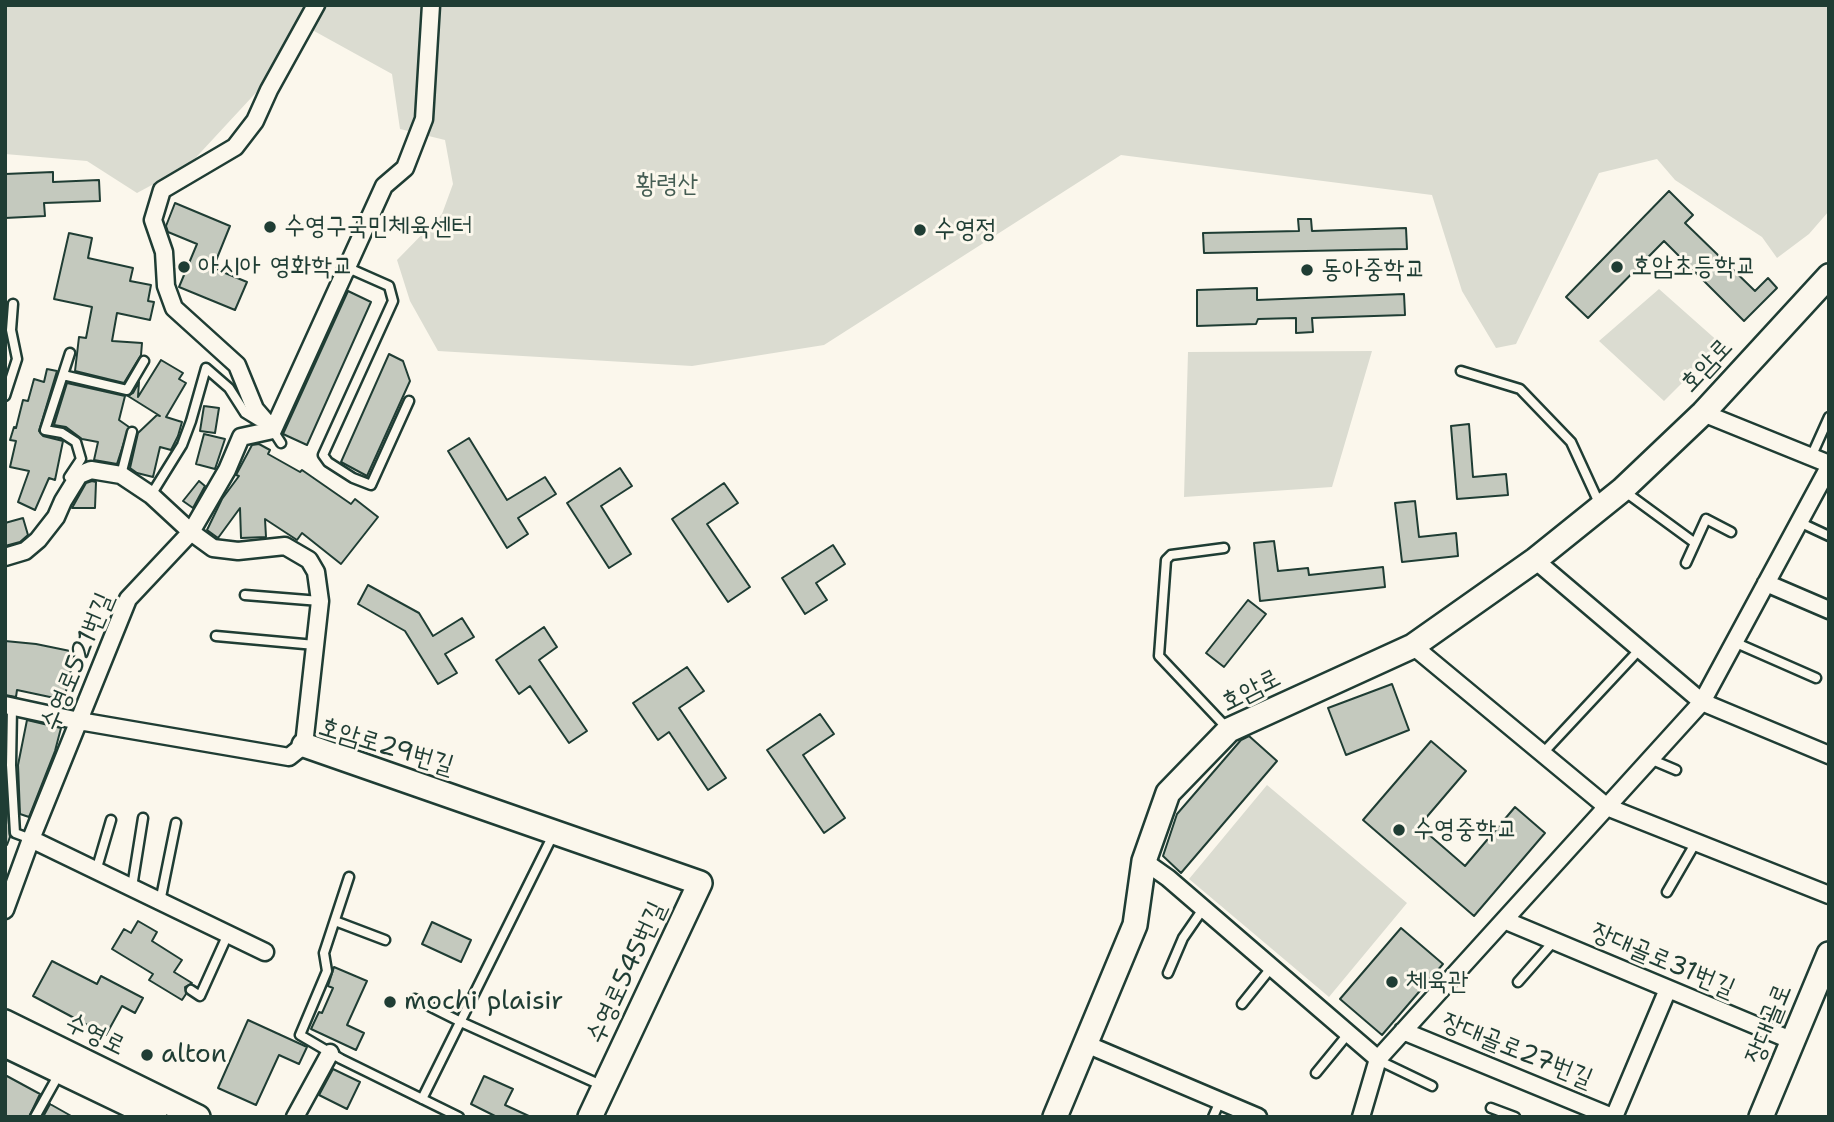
<!DOCTYPE html>
<html>
<head>
<meta charset="utf-8">
<style>
	body { margin:0 }
	#map { position:relative; width:1834px; height:1122px; overflow:hidden; background:#fbf7ec; font-family:"Shantell Sans",sans-serif }
	canvas { display:block }
	.frame { position:absolute; inset:0; border:7px solid #1f3d34; pointer-events:none }
</style>
</head>
<body>
<div id="map">
<canvas width="1834" height="1122"></canvas>
<div class="frame"></div>
</div>
<script>
const ctx = document.querySelector('canvas').getContext('2d');
ctx.lineJoin = 'round';
function fill(path, color) { ctx.fillStyle = color; ctx.fill(path, 'evenodd'); }
const shape = rows => new Path2D(rows.map(r => 'M' + r).join(''));
function trace(path, color, width, dash) { ctx.strokeStyle = color; ctx.lineWidth = width; ctx.lineCap = dash ? 'butt' : 'round'; ctx.setLineDash(dash || []); ctx.stroke(path); }
function label(font, color, halo, rows, align = 'center') {
  ctx.font = font + ' "Shantell Sans","Poor Story",sans-serif'; ctx.lineWidth = 6; ctx.setLineDash([]); ctx.textBaseline = 'middle'; ctx.strokeStyle = halo; ctx.fillStyle = color; for (const [text, x, y, turn = 0] of rows) {
    ctx.save(); ctx.translate(x, y); ctx.rotate((+turn || 0) * Math.PI / 180); ctx.textAlign = isNaN(turn) ? turn : align; if (halo) ctx.strokeText(text, 0, 0); ctx.fillText(text, 0, 0); ctx.restore();
  }
}
fill(shape([
	[5,5,1829,5,1829,211,1809,234,1777,258,1762,237,1675,180,1657,159,1599,173,1516,344,1496,348,1462,291,1432,195,1121,155,824,345,692,366,438,351,410,301,397,260,442,214,453,184,445,140,400,129,392,74,296,21,264,84,189,165,137,193,87,161,5,154],
	[1659,289,1721,344,1664,401,1599,341],
	[1372,351,1332,487,1184,497,1188,352],
	[1267,785,1407,903,1329,997,1189,879]
]), '#dbdcd1');
const building = shape([
	[53,172,53,182,99,180,100,201,44,203,45,216,5,218,5,174,53,172],
	[1669,191,1693,215,1685,223,1755,291,1768,278,1777,288,1744,321,1664,241,1588,318,1566,297,1669,191],
	[175,203,230,226,213,268,247,282,235,310,179,287,197,244,168,232,166,226,175,203],
	[1298,219,1311,219,1312,231,1406,228,1407,249,1204,253,1203,233,1299,231,1298,219],
	[69,233,92,238,88,258,133,268,130,281,151,285,148,301,154,302,150,320,117,313,112,341,142,343,141,355,124,383,75,371,79,337,86,338,92,307,54,299,69,233],
	[1257,288,1257,300,1404,294,1405,315,1312,318,1313,332,1296,333,1296,318,1258,319,1256,324,1197,326,1197,290,1257,288],
	[348,291,371,302,307,445,283,434,348,291],
	[389,354,403,361,410,381,367,476,341,462,389,354],
	[161,360,183,373,179,379,186,383,166,417,182,422,178,436,171,450,160,447,153,477,137,473,130,468,138,433,157,415,160,416,128,396,133,393,139,382,138,397,161,360],
	[47,369,57,371,39,431,43,436,63,441,55,480,49,478,35,510,18,502,29,471,10,467,16,441,10,440,14,427,16,428,23,400,28,401,34,379,44,382,47,369],
	[67,383,125,396,119,420,129,427,117,464,94,460,98,442,82,439,66,427,54,425,67,383],
	[204,406,219,408,215,433,200,431,204,406],
	[1469,424,1473,477,1506,474,1508,495,1457,499,1451,426,1469,424],
	[204,434,225,439,215,469,196,464,204,434],
	[469,438,507,500,545,477,556,494,518,518,528,534,507,548,448,451,469,438],
	[259,444,270,450,268,454,300,472,302,470,351,504,355,499,378,517,341,564,302,533,297,540,265,519,266,537,241,538,240,508,218,538,207,530,222,499,239,476,236,475,252,445,259,444],
	[620,468,632,486,601,506,631,554,609,568,567,503,620,468],
	[92,481,96,482,95,508,72,508,86,483,92,481],
	[199,481,205,486,193,508,183,501,199,481],
	[724,483,738,503,707,524,750,587,728,602,672,519,724,483],
	[1415,501,1419,537,1456,533,1458,556,1402,562,1395,503,1415,501],
	[23,518,28,535,20,542,5,546,5,523,23,518],
	[1274,541,1278,571,1308,568,1309,575,1383,567,1385,587,1260,601,1254,543,1274,541],
	[833,545,845,564,816,583,827,600,805,614,782,578,833,545],
	[368,585,419,613,433,636,462,618,474,637,445,654,457,673,438,684,405,631,358,604,368,585],
	[1248,600,1266,614,1224,667,1206,653,1248,600],
	[544,627,557,647,539,660,587,731,569,743,530,686,519,694,496,660,544,627],
	[5,641,36,644,75,652,64,700,17,690,16,697,5,695,5,641],
	[687,667,704,691,679,708,726,778,708,790,669,732,658,740,633,703,687,667],
	[1392,684,1409,730,1346,755,1328,708,1392,684],
	[820,714,834,734,803,755,845,818,824,833,767,750,820,714],
	[27,720,61,728,55,751,29,817,20,814,18,765,27,720],
	[1249,736,1277,761,1181,873,1163,856,1177,814,1241,740,1249,736],
	[1431,741,1466,771,1419,826,1465,866,1515,807,1545,833,1474,916,1363,820,1431,741],
	[5,779,10,837,7,845,5,845,5,779],
	[138,921,157,932,152,941,182,960,174,972,192,983,185,987,186,994,182,1000,149,980,153,974,112,949,124,929,131,933,138,921],
	[432,922,471,940,461,962,422,944,432,922],
	[1401,928,1443,964,1382,1035,1340,999,1401,928],
	[52,961,97,984,101,976,143,998,135,1013,122,1006,106,1035,33,996,52,961],
	[334,967,367,981,347,1025,364,1033,356,1050,311,1029,319,1012,322,1013,333,988,328,986,334,967],
	[248,1020,307,1047,299,1064,279,1055,256,1105,218,1088,248,1020],
	[333,1069,360,1082,347,1109,319,1095,333,1069],
	[5,1075,40,1094,29,1117,5,1117,5,1075],
	[484,1076,513,1089,505,1105,531,1117,497,1117,471,1104,484,1076],
	[50,1104,73,1117,43,1117,50,1104]
]);
fill(building, '#c4c9be');
trace(building, '#1f3d34', 2);
const lane = shape([
	[346,267,389,286,393,301,323,455,328,462,353,478,371,485,409,401],
	[1461,371,1520,389,1571,442,1600,505],
	[63,375,127,390,144,361],
	[5,396,17,359,11,330,13,304],
	[272,429,281,443],
	[1811,457,1829,417],
	[121,475,132,432],
	[69,477,81,459,76,442,62,433,45,430,70,353],
	[1624,491,1695,543],
	[151,495,182,445,191,421,206,368,229,388,245,413,258,421],
	[1799,522,1829,536],
	[1224,548,1171,555,1166,560,1159,656,1227,728],
	[1686,563,1706,519,1731,532],
	[245,595,320,601],
	[216,636,315,645],
	[1734,642,1816,678],
	[12,707,11,765,15,833,31,839],
	[1542,754,1640,649],
	[1650,759,1676,770],
	[96,871,111,820],
	[349,877,324,953,327,971,300,1035,341,1059,459,1117],
	[132,887,143,818],
	[1667,892,1696,842],
	[160,902,176,823],
	[335,921,385,940],
	[1168,973,1183,938,1203,909],
	[1518,982,1554,941],
	[191,990,200,996,228,934],
	[415,999,461,1022,603,1086],
	[1242,1004,1271,968],
	[1378,1060,1432,1086],
	[1316,1073,1348,1034],
	[422,1099,553,835],
	[1491,1108,1515,1117],
	[35,1117,59,1074],
	[1213,1117,1220,1101]
]);
const street = shape([
	[1703,413,1829,464],
	[273,430,255,409,237,365,174,308,166,286,164,252,153,220,162,190,235,147,255,121,269,90,316,5],
	[5,557,25,551,38,540,56,517,63,501,79,475,91,470,121,475,151,495,191,532,213,548,238,551,285,546,309,560,316,572,320,601,304,745,289,757,79,721,5,705],
	[1535,560,1702,702,1829,755],
	[1766,583,1829,610],
	[1413,646,1607,807,1829,895],
	[31,839,265,952],
	[1144,861,1168,878,1378,1059],
	[5,910,31,839,128,599,191,532,227,470,241,437,273,430,384,186,405,168,424,119,431,5],
	[1504,920,1793,1041],
	[1403,1031,1612,1117],
	[1086,1044,1258,1117],
	[295,1117,330,1053],
	[1361,1117,1378,1059,1702,702,1829,467],
	[1614,1117,1668,989]
]);
const secondary = shape([
	[304,745,700,883,590,1117],
	[5,1022,198,1117],
	[5,1045,155,1117],
	[1055,1117,1135,925,1144,861,1168,793,1229,730,1413,646,1535,560,1622,490,1703,413,1829,276],
	[1761,1117,1829,954]
]);
trace(lane, '#1f3d34', 13);
trace(street, '#1f3d34', 21);
trace(secondary, '#1f3d34', 28);
trace(lane, '#fbf7ec', 8);
trace(street, '#fbf7ec', 16);
trace(secondary, '#fbf7ec', 23);
for (const [x, y, r, color] of [
	[270,227,7,"#1f3d34"],
	[920,230,7,"#1f3d34"],
	[184,267,7,"#1f3d34"],
	[1617,267,7,"#1f3d34"],
	[1307,270,7,"#1f3d34"],
	[1399,830,7,"#1f3d34"],
	[1392,982,7,"#1f3d34"],
	[390,1002,7,"#1f3d34"],
	[147,1055,7,"#1f3d34"]
]) { const dot = new Path2D(); dot.arc(x, y, r, 0, 2 * Math.PI); ctx.fillStyle = color; ctx.fill(dot); trace(dot, '#fbf7ec', 2.5); }
label('26px', '#455d53', '#fbf7ec', [
	["황령산",667,185]
]);
label('26px', '#1f3d34', '#fbf7ec', [
	["수영구국민체육센터",284,227],
	["수영정",934,230],
	["아시아 영화학교",198,267],
	["호암초등학교",1631,267],
	["동아중학교",1321,270],
	["수영중학교",1413,830],
	["체육관",1406,982],
	["mochi plaisir",404,1002],
	["alton",161,1055]
], 'left');
label('26px', '#1f3d34', '#fbf7ec', [
	["호암로",1707,366,-47],
	["수영로521번길",78,662,-67],
	["호암로",1251,691,-27],
	["호암로29번길",386,747,17],
	["장대골로31번길",1663,961,23],
	["수영로545번길",627,973,-65],
	["장대골로",1769,1024,-68],
	["수영로",95,1035,26],
	["장대골로27번길",1517,1051,22]
]);
</script>
</body>
</html>
